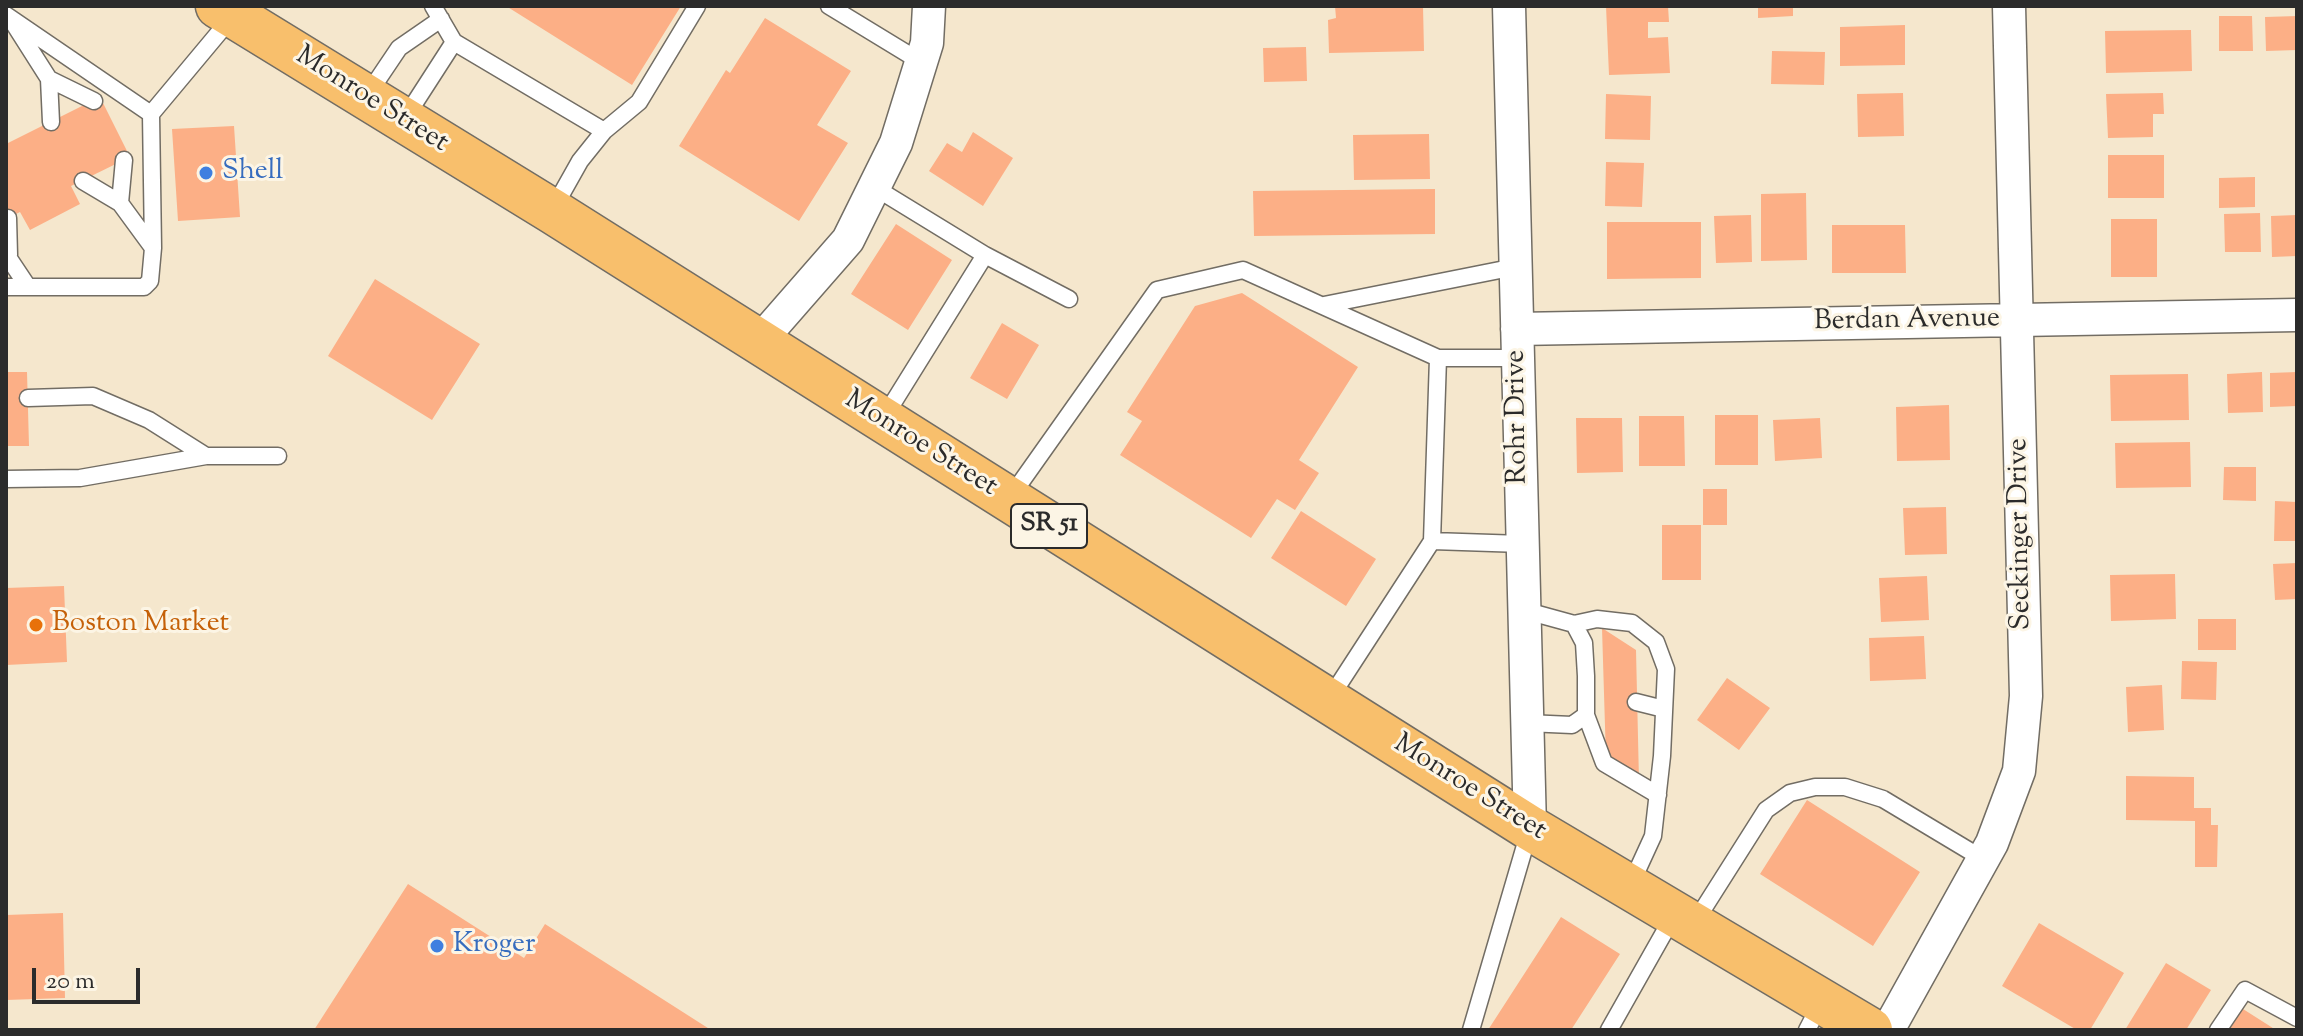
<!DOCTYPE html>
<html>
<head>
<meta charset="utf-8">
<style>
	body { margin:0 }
	#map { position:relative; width:2303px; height:1036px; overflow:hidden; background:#f5e7cd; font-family:"Sorts Mill Goudy",serif }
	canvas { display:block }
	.frame { position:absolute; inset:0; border:8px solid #2b2b2b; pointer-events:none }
	.scale { position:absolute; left:32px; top:968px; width:108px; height:36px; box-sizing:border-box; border:4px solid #2b2b2b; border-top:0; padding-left:10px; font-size:24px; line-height:28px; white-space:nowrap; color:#2b2b2b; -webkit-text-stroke:6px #fcf5e5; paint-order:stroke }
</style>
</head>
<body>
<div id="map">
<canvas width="2303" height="1036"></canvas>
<div class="frame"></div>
<div class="scale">20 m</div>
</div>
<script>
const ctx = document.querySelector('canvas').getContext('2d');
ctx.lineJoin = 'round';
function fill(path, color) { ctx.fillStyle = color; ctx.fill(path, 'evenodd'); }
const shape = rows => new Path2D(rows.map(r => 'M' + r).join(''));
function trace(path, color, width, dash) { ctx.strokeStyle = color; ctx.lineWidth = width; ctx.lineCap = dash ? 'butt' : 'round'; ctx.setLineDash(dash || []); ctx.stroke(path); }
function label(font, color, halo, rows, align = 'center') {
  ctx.font = font + ' "Sorts Mill Goudy",serif'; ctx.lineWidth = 6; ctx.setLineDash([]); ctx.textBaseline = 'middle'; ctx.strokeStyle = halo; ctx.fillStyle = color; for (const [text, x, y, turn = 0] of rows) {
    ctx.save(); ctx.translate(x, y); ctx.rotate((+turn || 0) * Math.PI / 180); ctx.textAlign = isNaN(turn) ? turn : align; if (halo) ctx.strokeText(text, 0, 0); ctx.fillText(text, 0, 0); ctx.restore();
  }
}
fill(shape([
	[506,6,681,6,632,85],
	[1335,6,1423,6,1424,51,1329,53,1328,20,1336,18],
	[1606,6,1668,6,1669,22,1648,22,1648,38,1668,37,1670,73,1609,75],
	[1758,6,1793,6,1793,16,1758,18],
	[2219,16,2252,16,2253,51,2219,51],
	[2297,16,2297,50,2266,51,2265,17],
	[765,18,851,71,817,125,848,143,799,221,679,146,726,70,730,73],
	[1905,25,1905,65,1840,66,1840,27],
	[2191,30,2192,71,2106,73,2105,31],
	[1306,47,1307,81,1264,82,1263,48],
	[1772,51,1825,52,1824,85,1771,84],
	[1903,93,1904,136,1858,137,1857,94],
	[2163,93,2164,114,2153,114,2153,137,2108,138,2106,94],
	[1606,94,1651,96,1650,140,1605,139],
	[100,97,130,157,71,186,80,204,30,230,20,212,6,219,6,144],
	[234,126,240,217,178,221,172,129],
	[973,132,1013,158,983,206,929,171,947,143,962,152],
	[1429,134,1430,179,1354,180,1353,135],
	[2108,155,2164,155,2164,198,2108,198],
	[1606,162,1644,163,1642,207,1605,206],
	[2255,177,2255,207,2219,208,2219,178],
	[1435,189,1435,234,1254,236,1253,191],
	[1806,193,1807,260,1761,261,1761,194],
	[2260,213,2261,252,2225,252,2224,214],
	[1751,215,1752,262,1716,263,1714,216],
	[2297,215,2297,256,2272,257,2271,216],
	[2111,219,2157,219,2157,277,2111,277],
	[1607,222,1701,222,1701,278,1607,279],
	[896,224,952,260,908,330,851,294],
	[1832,225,1905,225,1906,273,1832,273],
	[375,279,480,344,432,420,328,356],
	[1242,293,1358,367,1299,460,1319,473,1295,510,1277,499,1251,538,1120,455,1142,421,1127,412,1195,306],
	[1002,323,1039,345,1007,399,970,378],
	[6,372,27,372,29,446,6,446],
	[2262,372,2263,412,2228,413,2227,374],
	[2297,372,2297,406,2270,407,2270,373],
	[2188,374,2189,420,2111,421,2110,375],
	[1949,405,1950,460,1897,461,1896,407],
	[1715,415,1758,415,1758,465,1715,465],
	[1639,416,1684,416,1685,466,1639,466],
	[1576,418,1622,418,1623,472,1577,473],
	[1820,418,1822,458,1775,461,1773,420],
	[2190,442,2191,487,2116,488,2115,443],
	[2224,467,2256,467,2256,501,2223,500],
	[1703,489,1727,489,1727,525,1703,525],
	[2275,501,2297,502,2297,541,2274,541],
	[1946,507,1947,554,1905,555,1903,508],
	[1301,511,1376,559,1346,606,1271,558],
	[1662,525,1701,525,1701,580,1662,580],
	[2297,563,2297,599,2275,600,2273,564],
	[2175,574,2176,619,2111,621,2110,575],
	[1927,576,1929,620,1881,622,1879,578],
	[64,586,67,662,6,665,6,588],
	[2198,619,2236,619,2236,650,2198,650],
	[1602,628,1636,650,1639,781,1606,759],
	[1924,636,1926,679,1870,681,1869,638],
	[2182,661,2217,662,2216,700,2181,699],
	[1727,678,1770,708,1739,750,1697,720],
	[2162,685,2164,730,2128,732,2126,687],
	[2126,776,2194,777,2194,808,2211,808,2211,825,2218,825,2217,867,2195,867,2195,821,2126,820],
	[1807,800,1920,872,1873,946,1760,874],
	[408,884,524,958,545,924,711,1030,314,1030],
	[63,913,65,998,6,1000,6,915],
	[1561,917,1620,954,1571,1030,1488,1030],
	[2039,923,2124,973,2090,1030,2077,1030,2002,986],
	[2166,963,2211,990,2186,1030,2125,1030],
	[2243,1009,2276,1030,2229,1030]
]), '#fcaf86');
const service = shape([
	[433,6,454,42,604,131,580,161,553,209],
	[829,6,921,62],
	[6,15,151,114],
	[14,24,49,79,94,101],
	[49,79,51,122],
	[366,97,399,48,441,19],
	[405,118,454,42],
	[604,131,639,102,697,6],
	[124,160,120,203,153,248],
	[83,181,120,203],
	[874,187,985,255,883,419],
	[8,218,9,255],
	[6,254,28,287],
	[985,255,1069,299],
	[6,287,144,287,150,281,153,248,151,114,232,17],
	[1324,305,1515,267],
	[206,456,278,456],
	[6,479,80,478,206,456,149,420,93,396,28,398],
	[1009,499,1157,290,1243,270,1438,358,1518,358],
	[1432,541,1522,544],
	[1523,610,1574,624,1584,643,1586,676,1586,715,1572,725,1527,723],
	[1574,624,1597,619,1632,623,1656,642,1666,669,1662,756,1653,836,1631,884],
	[1330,698,1432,541,1438,358],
	[1636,702,1664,709],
	[1586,715,1604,763,1658,795],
	[1695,922,1766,810,1790,793,1815,787,1845,787,1883,799,1983,859],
	[1471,1030,1529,832],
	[1609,1030,1674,915],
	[1807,1030,1821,1003],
	[2218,1030,2245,990,2297,1018]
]);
const minor = shape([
	[1509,6,1530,828],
	[1517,329,2297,315],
	[758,343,848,240,896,143,927,43,929,6],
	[1888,1030,1992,843,2019,771,2026,696,2009,6]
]);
const primary = shape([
	[218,6,552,211,1530,828,1870,1030]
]);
trace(service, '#726d64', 19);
trace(minor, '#726d64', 35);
trace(primary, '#726d64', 47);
trace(service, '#fff', 16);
trace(minor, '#fff', 32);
trace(primary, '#f8bf6c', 44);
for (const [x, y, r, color] of [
	[206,173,8,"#3f7fe0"],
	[36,625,8,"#e8710a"],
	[437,946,8,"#3f7fe0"]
]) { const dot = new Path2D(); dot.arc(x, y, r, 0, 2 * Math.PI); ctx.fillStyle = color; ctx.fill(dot); trace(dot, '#fcf5e5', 3); }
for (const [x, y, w] of [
	[1049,526,76]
]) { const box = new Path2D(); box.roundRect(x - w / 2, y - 22, w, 44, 6); ctx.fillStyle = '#fcf5e5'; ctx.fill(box); trace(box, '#2b2b2b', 2); }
label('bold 26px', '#2b2b2b', null, [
	["SR 51",1049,526]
]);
label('28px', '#2b2b2b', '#fcf5e5', [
	["Monroe Street",371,101,32],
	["Berdan Avenue",1907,322,-1],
	["Rohr Drive",1519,417,-91],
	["Monroe Street",920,445,32],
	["Seckinger Drive",2022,534,-91],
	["Monroe Street",1469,789,32]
]);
label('28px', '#366cbe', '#fcf5e5', [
	["Shell",222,173],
	["Kroger",453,946]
], 'left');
label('28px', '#c56008', '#fcf5e5', [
	["Boston Market",52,625]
], 'left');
</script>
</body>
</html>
